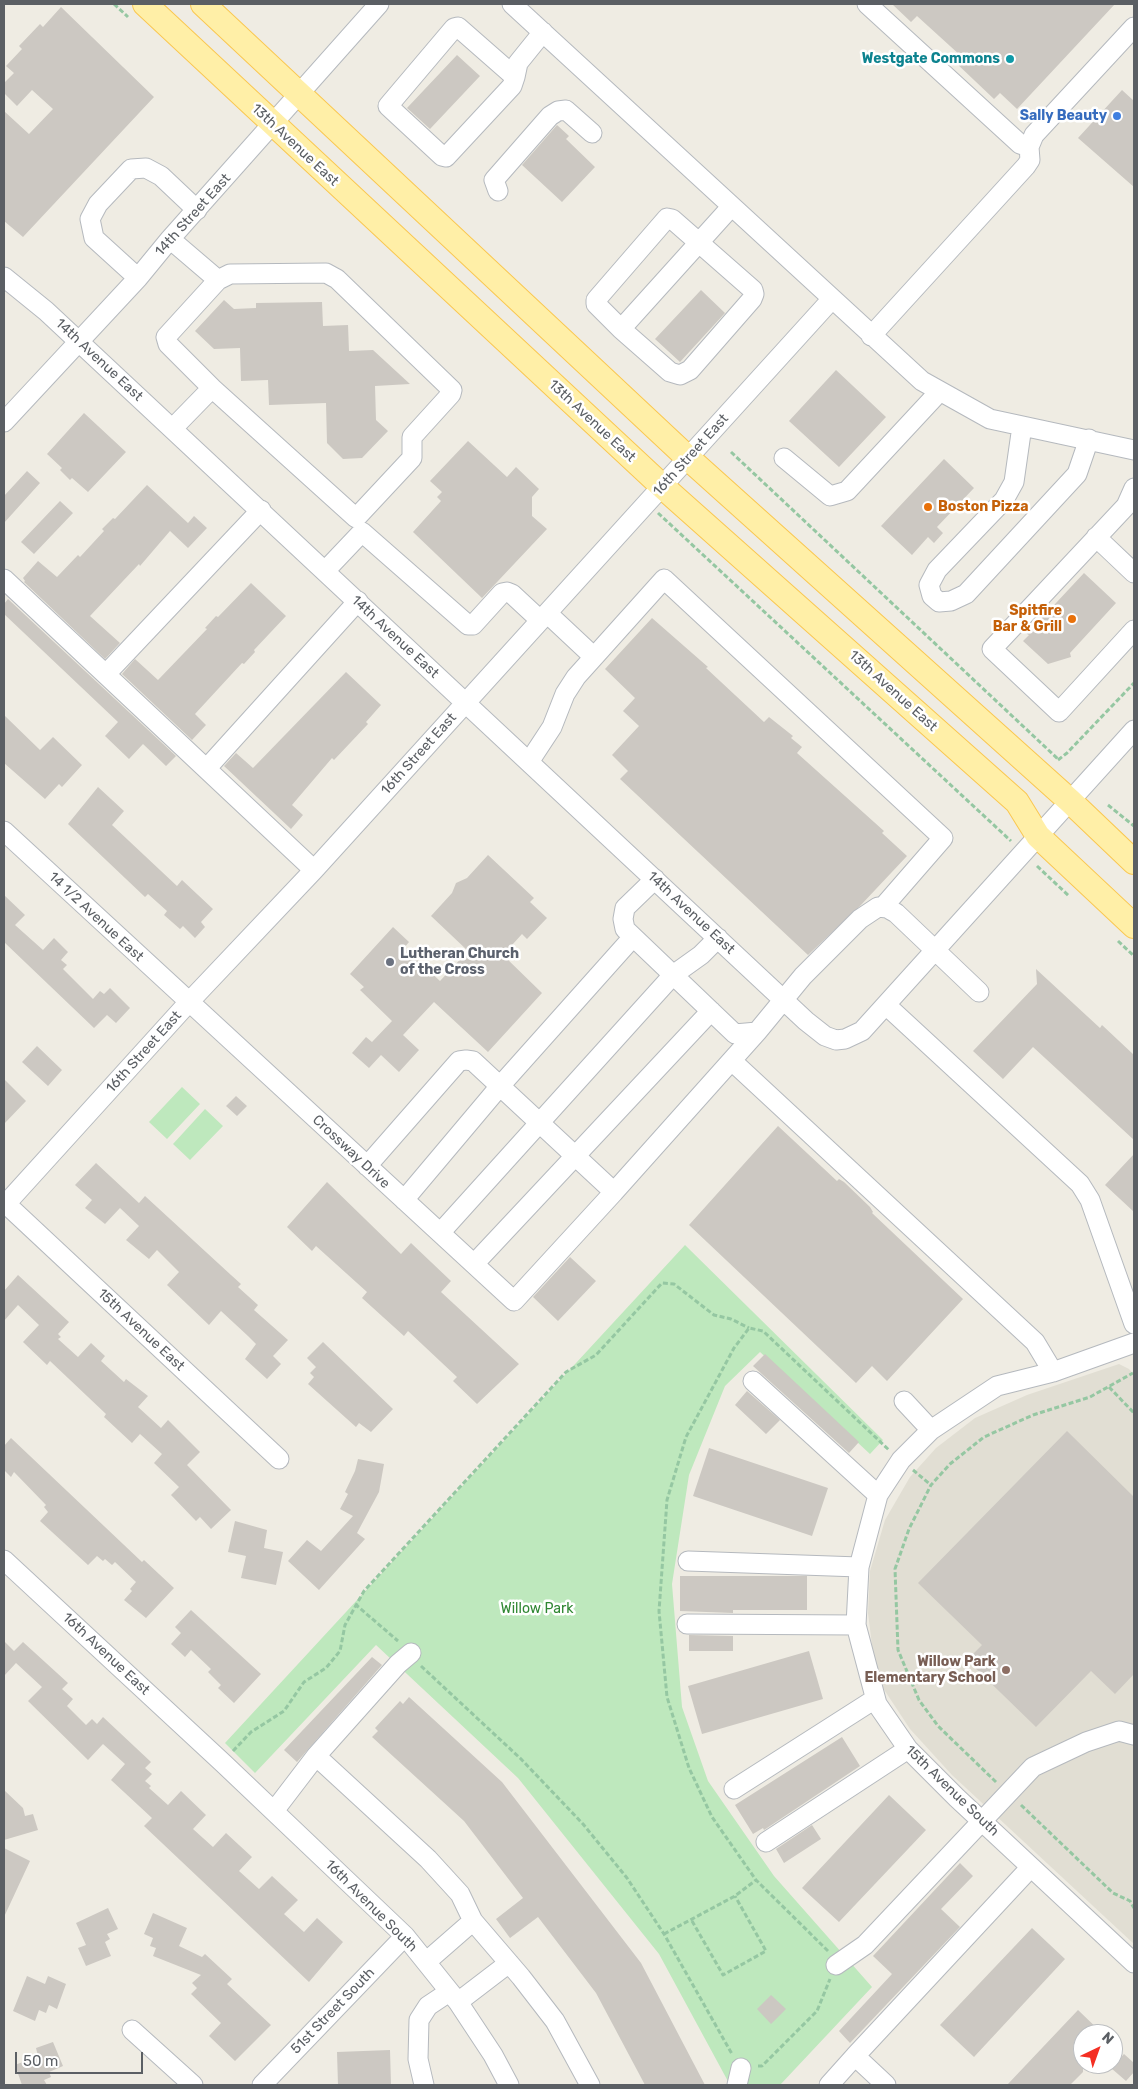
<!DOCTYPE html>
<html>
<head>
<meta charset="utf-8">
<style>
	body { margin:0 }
	#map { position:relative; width:1138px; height:2089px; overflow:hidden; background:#efece3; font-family:Rubik,sans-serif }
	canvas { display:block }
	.frame { position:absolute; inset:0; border:5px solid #5b5f64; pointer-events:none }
	.north { position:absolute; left:1073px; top:2024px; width:50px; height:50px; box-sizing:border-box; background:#fff; border:1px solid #bdbfc1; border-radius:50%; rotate:42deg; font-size:14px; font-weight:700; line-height:20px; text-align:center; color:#5b5f64 }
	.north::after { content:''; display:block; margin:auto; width:18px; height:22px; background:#f42f23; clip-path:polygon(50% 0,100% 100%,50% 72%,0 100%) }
	.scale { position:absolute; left:15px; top:2052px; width:128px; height:22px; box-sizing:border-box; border:2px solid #5b5f64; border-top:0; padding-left:6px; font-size:15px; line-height:18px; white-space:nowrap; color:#5b5f64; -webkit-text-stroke:4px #fff; paint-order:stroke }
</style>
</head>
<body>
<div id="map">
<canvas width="1138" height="2089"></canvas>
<div class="frame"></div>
<div class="north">N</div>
<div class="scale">50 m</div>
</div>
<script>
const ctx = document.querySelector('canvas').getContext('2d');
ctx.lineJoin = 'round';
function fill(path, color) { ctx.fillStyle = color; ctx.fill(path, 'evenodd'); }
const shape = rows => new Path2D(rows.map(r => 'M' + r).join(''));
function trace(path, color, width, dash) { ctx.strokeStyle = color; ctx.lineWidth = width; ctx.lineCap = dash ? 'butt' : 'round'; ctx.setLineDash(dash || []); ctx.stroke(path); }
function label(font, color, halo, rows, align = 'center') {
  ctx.font = font + ' Rubik,sans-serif'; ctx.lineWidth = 5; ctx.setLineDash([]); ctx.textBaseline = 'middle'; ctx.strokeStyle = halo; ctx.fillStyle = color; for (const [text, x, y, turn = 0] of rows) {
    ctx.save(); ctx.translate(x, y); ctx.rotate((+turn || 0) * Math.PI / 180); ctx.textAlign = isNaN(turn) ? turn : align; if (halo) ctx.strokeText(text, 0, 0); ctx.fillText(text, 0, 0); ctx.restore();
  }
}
fill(shape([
	[1119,1364,1129,1369,1134,1375,1134,1944,952,1775,910,1729,883,1688,873,1653,868,1613,870,1571,885,1520,910,1477,936,1448,975,1418,1027,1395]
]), '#e1ded3');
fill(shape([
	[182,1087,200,1104,167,1139,149,1122],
	[205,1109,223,1126,190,1160,173,1144],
	[685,1245,883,1440,870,1454,760,1352,725,1386,689,1475,672,1584,682,1707,708,1781,774,1876,872,1987,780,2085,730,2085,659,1954,518,1778,376,1645,255,1773,225,1743]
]), '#bee8bd');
fill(shape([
	[892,4,1115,4,1017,109,1000,93,994,99,955,62,961,56,917,16,911,22],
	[61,7,154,97,23,237,4,221,4,111,29,134,53,109,32,90,17,106,4,93,4,83,14,73,6,66,22,49,19,46,40,24,43,27],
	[457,55,480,76,430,129,407,108],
	[1122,90,1134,101,1134,187,1078,138],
	[557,125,569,136,566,139,595,167,562,202,522,165],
	[701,290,725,313,680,362,655,339],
	[224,300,234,309,256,308,256,303,322,302,323,326,348,325,349,351,373,350,410,384,375,386,376,420,388,431,362,458,343,459,327,443,326,403,269,405,268,380,241,381,240,348,214,349,195,331],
	[836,370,886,417,839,467,789,421],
	[84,413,126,452,88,492,72,478,70,480,60,470,62,468,47,454],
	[468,441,507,477,516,467,539,489,532,497,532,516,547,529,482,598,413,532,441,501,437,497,442,492,430,481],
	[944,459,974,488,937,527,943,533,934,543,928,537,912,555,881,526],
	[27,471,40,483,4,523,4,496],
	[147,485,188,523,194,516,207,528,188,548,170,531,140,566,139,564,90,616,120,643,105,659,24,582,25,581,23,578,38,561,57,577,78,555,80,557,104,531,102,529,113,518,115,519],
	[60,501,73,513,34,554,21,542],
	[1084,573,1116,603,1070,653,1071,657,1048,664,1023,641,1029,635,1027,634],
	[251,583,286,616,254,650,255,652,244,664,242,663,195,714,206,725,192,740,122,674,135,659,158,680,207,629,205,628,216,616,218,617],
	[8,599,176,756,166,766,143,744,129,759,105,736,118,722,4,614,4,604],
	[652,618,708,667,706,668,764,722,769,717,793,736,791,738,802,747,797,753,884,831,882,833,907,856,860,906,808,955,620,779,628,771,612,755,639,726,623,711,635,698,605,669],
	[346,672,381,705,366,722,368,724,334,760,332,758,292,805,303,815,291,829,224,766,236,753,253,768],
	[4,715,40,750,53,737,82,765,62,787,59,784,45,799,4,763],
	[98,787,124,811,112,825,177,886,182,880,213,909,201,922,205,927,195,938,183,926,180,929,164,915,167,911,148,894,145,897,68,824],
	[488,855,534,898,530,902,547,918,527,939,522,934,503,955,542,993,488,1052,434,1002,403,1035,419,1050,399,1072,381,1055,369,1068,352,1053,366,1037,372,1042,392,1021,360,990,364,987,350,974,393,927,409,942,404,948,440,981,468,951,431,916,452,893,456,883,467,878],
	[4,895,25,915,15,925,43,950,54,938,68,952,61,960,67,965,63,969,93,999,100,991,104,994,110,988,130,1008,116,1023,107,1015,94,1028,4,942],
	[1036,969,1100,1028,1102,1025,1134,1055,1134,1140,1033,1047,1003,1079,973,1051,1037,984],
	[37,1046,62,1070,48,1086,22,1062],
	[4,1079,26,1101,4,1124],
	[236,1096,247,1106,237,1116,226,1106],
	[778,1126,837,1181,839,1179,844,1182,870,1207,873,1212,872,1213,963,1299,887,1381,872,1366,856,1383,689,1225],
	[1134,1154,1134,1212,1105,1185],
	[96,1163,139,1203,145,1196,231,1275,241,1284,238,1287,258,1305,254,1310,288,1340,273,1356,281,1364,267,1379,245,1359,256,1344,248,1336,221,1311,209,1325,167,1285,179,1272,157,1250,149,1259,126,1240,139,1226,120,1208,105,1224,85,1208,92,1200,75,1185],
	[327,1182,401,1254,411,1243,451,1281,441,1292,519,1364,477,1404,453,1381,457,1377,408,1331,404,1336,362,1298,367,1292,316,1246,312,1251,287,1227],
	[570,1257,596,1281,558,1321,533,1297],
	[18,1275,69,1322,58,1334,61,1337,58,1339,78,1357,91,1343,105,1356,101,1361,124,1382,126,1379,148,1396,138,1407,161,1428,168,1420,200,1452,187,1465,231,1510,211,1529,200,1517,196,1521,171,1495,179,1487,154,1463,162,1454,140,1434,132,1443,104,1417,106,1414,50,1361,47,1365,23,1342,39,1325,18,1305,4,1321,4,1291],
	[323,1342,393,1409,371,1432,359,1423,356,1427,308,1384,314,1377,310,1373,316,1367,307,1358],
	[765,1354,859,1442,849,1453,753,1366],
	[747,1391,780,1420,766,1434,735,1405],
	[1067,1431,1134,1497,1134,1674,1115,1694,1091,1671,1036,1727,967,1660,982,1645,918,1583],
	[11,1438,142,1562,144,1560,174,1588,146,1618,124,1600,132,1591,130,1589,136,1582,115,1562,112,1565,105,1559,103,1561,97,1556,88,1565,40,1521,48,1512,44,1507,46,1505,14,1472,11,1477,4,1470,4,1446],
	[709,1448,828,1488,812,1536,693,1496],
	[358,1459,384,1464,379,1492,357,1533,365,1539,319,1590,288,1561,307,1540,321,1551,353,1516,340,1509,348,1494,345,1492,355,1471],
	[235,1521,267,1530,264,1548,283,1552,276,1585,241,1578,246,1556,228,1552],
	[680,1576,807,1576,807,1610,733,1610,733,1613,680,1611],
	[191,1610,261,1674,234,1703,218,1688,221,1685,208,1672,211,1669,191,1650,185,1657,171,1644,181,1633,175,1627],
	[689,1635,733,1636,733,1651,689,1651],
	[4,1641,14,1651,23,1642,68,1683,62,1689,73,1699,67,1706,86,1725,92,1719,97,1724,103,1717,151,1762,145,1768,152,1774,145,1781,151,1786,149,1788,168,1805,181,1791,206,1815,193,1829,213,1847,226,1833,252,1857,239,1871,259,1889,272,1876,298,1900,284,1914,304,1932,317,1918,343,1942,309,1982,144,1826,152,1818,111,1780,125,1764,103,1744,88,1760,28,1701,42,1687,16,1663,4,1676],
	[809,1651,823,1699,702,1734,688,1686],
	[372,1657,382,1665,297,1762,284,1750],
	[409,1697,502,1782,641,1963,705,2085,645,2085,596,1993,538,1917,510,1938,496,1919,523,1898,464,1821,372,1737,378,1731,375,1728,400,1701,403,1704],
	[842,1737,860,1766,764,1830,763,1828,753,1834,735,1805],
	[4,1790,23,1808,25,1816,33,1814,38,1830,4,1840],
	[889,1795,926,1830,839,1922,802,1888],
	[812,1825,821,1839,784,1863,776,1849],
	[4,1848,30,1861,4,1917],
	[960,1863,973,1876,941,1909,960,1927,850,2043,839,2031,892,1974,873,1956],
	[108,1908,118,1929,107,1934,110,1939,105,1942,111,1956,86,1966,78,1948,86,1945,76,1923],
	[153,1913,187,1928,179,1946,202,1957,205,1954,232,1979,227,1984,271,2025,235,2061,209,2036,221,2023,191,1994,197,1988,192,1983,201,1975,153,1956,156,1948,150,1946,153,1938,144,1934],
	[1032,1928,1065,1959,974,2057,940,2025],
	[27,1976,45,1984,48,1976,66,1984,57,2009,49,2005,46,2013,39,2010,35,2021,13,2011],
	[771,1995,786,2009,771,2024,757,2009],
	[1078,2010,1103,2034,1083,2034,1083,2072,1070,2085,1007,2085],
	[53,2042,63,2066,49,2072,51,2077,44,2080,47,2085,22,2085,15,2065,38,2056,36,2048],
	[390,2050,391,2085,338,2085,337,2052],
	[1124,2054,1134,2063,1134,2072,1126,2081,1111,2068]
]), '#ccc8c2');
const minor = shape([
	[512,4,922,381,990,419,1134,450],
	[867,4,1020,144,1029,147],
	[515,77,458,27,454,28,388,106,442,156,446,157,512,86,515,77,518,63,543,32],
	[498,191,494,180,550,116,558,111,566,110,592,133],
	[667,218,672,219,753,290,754,294,752,299,690,370,680,375,670,372,621,329,596,304,596,300,667,218],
	[170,239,218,280,166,337,168,344,212,388,173,428],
	[4,277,46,311,806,1021,825,1036,836,1040,845,1039,862,1031,1134,730],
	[138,278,94,238,90,219,98,204,131,169,146,168,161,176,197,210],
	[621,329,731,207],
	[871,336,1026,166,1030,160,1029,147,1034,135,1134,27],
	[212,388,356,518,412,458,412,437,451,394,452,390,337,279,326,273,230,274,218,280],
	[4,422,138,278,170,239,379,4],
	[1022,426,1014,482,1004,500,937,570,929,585,932,596,939,602,951,601,966,594,1077,474,1089,439],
	[784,458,830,496,847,491,940,391],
	[1134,488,1126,506,992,649,1059,712,1134,630],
	[1096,537,1134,573],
	[325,571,362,532,468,625,473,625,502,593,507,592,512,594,540,620],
	[4,579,314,870],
	[594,657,664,579,943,838,883,907],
	[106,674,261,510],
	[529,762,552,727,565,694,576,677,594,657,547,613],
	[207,768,358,601],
	[4,831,514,1301,614,1192],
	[655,879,625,908,623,919,625,929,735,1034,757,1032,803,976,860,919,878,907,887,908,896,913,979,992],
	[886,1005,1080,1184,1090,1200,1134,1324],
	[732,1061,1035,1342,1053,1372],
	[367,1166,459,1061,466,1060,473,1061,614,1192,757,1032],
	[404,1200,500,1086,633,937],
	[4,1202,279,1459],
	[4,1206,189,1002,314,870,831,300],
	[440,1233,673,975,701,955,718,938],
	[474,1264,711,1011],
	[1134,1343,1053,1372,997,1386,931,1430,901,1460,878,1495,859,1567,856,1625,877,1704,908,1749,957,1798,1134,1963],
	[753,1381,878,1495],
	[904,1401,931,1430],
	[4,1560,223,1763,405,1936,458,2002,493,2055,509,2085],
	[688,1561,859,1567],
	[687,1624,856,1625],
	[316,1756,428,1859,460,1894,473,1921,426,1962],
	[734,1789,875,1699],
	[274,1811,316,1756,398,1664,411,1653],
	[766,1842,908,1749],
	[473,1921,521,1977,555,2021,590,2085],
	[836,1965,865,1945,1033,1767,1086,1742,1119,1731,1134,1735],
	[458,2002,509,1963],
	[132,2030,193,2085],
	[262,2085,405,1936],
	[424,2085,418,2059,419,2020,428,2006,449,1992],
	[737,2085,741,2068],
	[829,2085,855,2056],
	[886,2085,855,2056,1031,1867]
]);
const major = shape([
	[145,4,663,487,1017,802,1038,836,1134,926],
	[203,4,688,458,1070,801,1134,862]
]);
trace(minor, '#b5b9be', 21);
trace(major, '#fac750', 26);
trace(shape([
	[114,4,128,17],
	[731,452,1058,759],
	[658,513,1011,841],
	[1058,760,1067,753,1134,683],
	[1108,805,1134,826],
	[1037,866,1069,896],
	[1118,941,1134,956],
	[1109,1387,1134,1413],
	[913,1470,931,1485],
	[355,1604,398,1641],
	[421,1666,521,1759,583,1824,627,1878,664,1934,732,2054],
	[233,1751,251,1732,284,1711,304,1682,326,1668,340,1651,345,1625,364,1591,566,1372,596,1355,662,1283,674,1284,714,1315,731,1319,749,1328],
	[996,1782,938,1726,919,1700,898,1650,895,1569,909,1529,931,1485,950,1464,984,1437,1033,1415,1090,1397,1133,1373],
	[1021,1805,1113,1893,1130,1901,1134,1908],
	[692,1921,723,1975,766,1951,735,1896],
	[664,1934,735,1896,756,1880],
	[828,1951,756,1880,712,1817,689,1768,667,1697,659,1611,667,1500,686,1437,734,1348,749,1328,763,1331,889,1450],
	[758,2066,762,2066,817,2011,830,1979]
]), '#95c7a2', 3, [5, 2.5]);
trace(minor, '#fff', 19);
trace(major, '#ffefa7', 24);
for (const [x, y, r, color] of [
	[1010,59,5,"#0f9aa8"],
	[1117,116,5,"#3f7fe0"],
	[928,507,5,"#e8710a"],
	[1072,619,5,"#e8710a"],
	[390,962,5,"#6b7280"],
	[1006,1670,5,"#8d6e63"]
]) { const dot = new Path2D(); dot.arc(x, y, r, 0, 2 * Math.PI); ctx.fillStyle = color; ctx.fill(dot); trace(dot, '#fff', 2); }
label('bold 14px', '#0d838f', '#fff', [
	["Westgate Commons",1000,59]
], 'right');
label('bold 14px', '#366cbe', '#fff', [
	["Sally Beauty",1107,116]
], 'right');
label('14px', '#5b5f64', '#fff', [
	["13th Avenue East",295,145,43],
	["14th Street East",193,215,-48],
	["14th Avenue East",99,360,43],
	["13th Avenue East",592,421,43],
	["16th Street East",691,455,-48],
	["14th Avenue East",395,637,43],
	["13th Avenue East",893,691,42],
	["16th Street East",419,754,-48],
	["14th Avenue East",691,913,43],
	["14 1/2 Avenue East",96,917,43],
	["16th Street East",144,1052,-48],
	["Crossway Drive",351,1152,43],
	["15th Avenue East",141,1330,43],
	["16th Avenue East",106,1654,43],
	["15th Avenue South",952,1791,44],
	["16th Avenue South",371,1906,45],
	["51st Street South",333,2011,-46]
]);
label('bold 14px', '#c56008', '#fff', [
	["Boston Pizza",938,507],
	["Spitfire",1062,611,"right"],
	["Bar & Grill",1062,627,"right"]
], 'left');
label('bold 14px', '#5b616d', '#fff', [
	["Lutheran Church",400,954],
	["of the Cross",400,970]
], 'left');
label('14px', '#2f8732', '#fff', [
	["Willow Park",537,1609]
]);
label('bold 14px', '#785e54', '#fff', [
	["Willow Park",996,1662],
	["Elementary School",996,1678]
], 'right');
</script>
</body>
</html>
